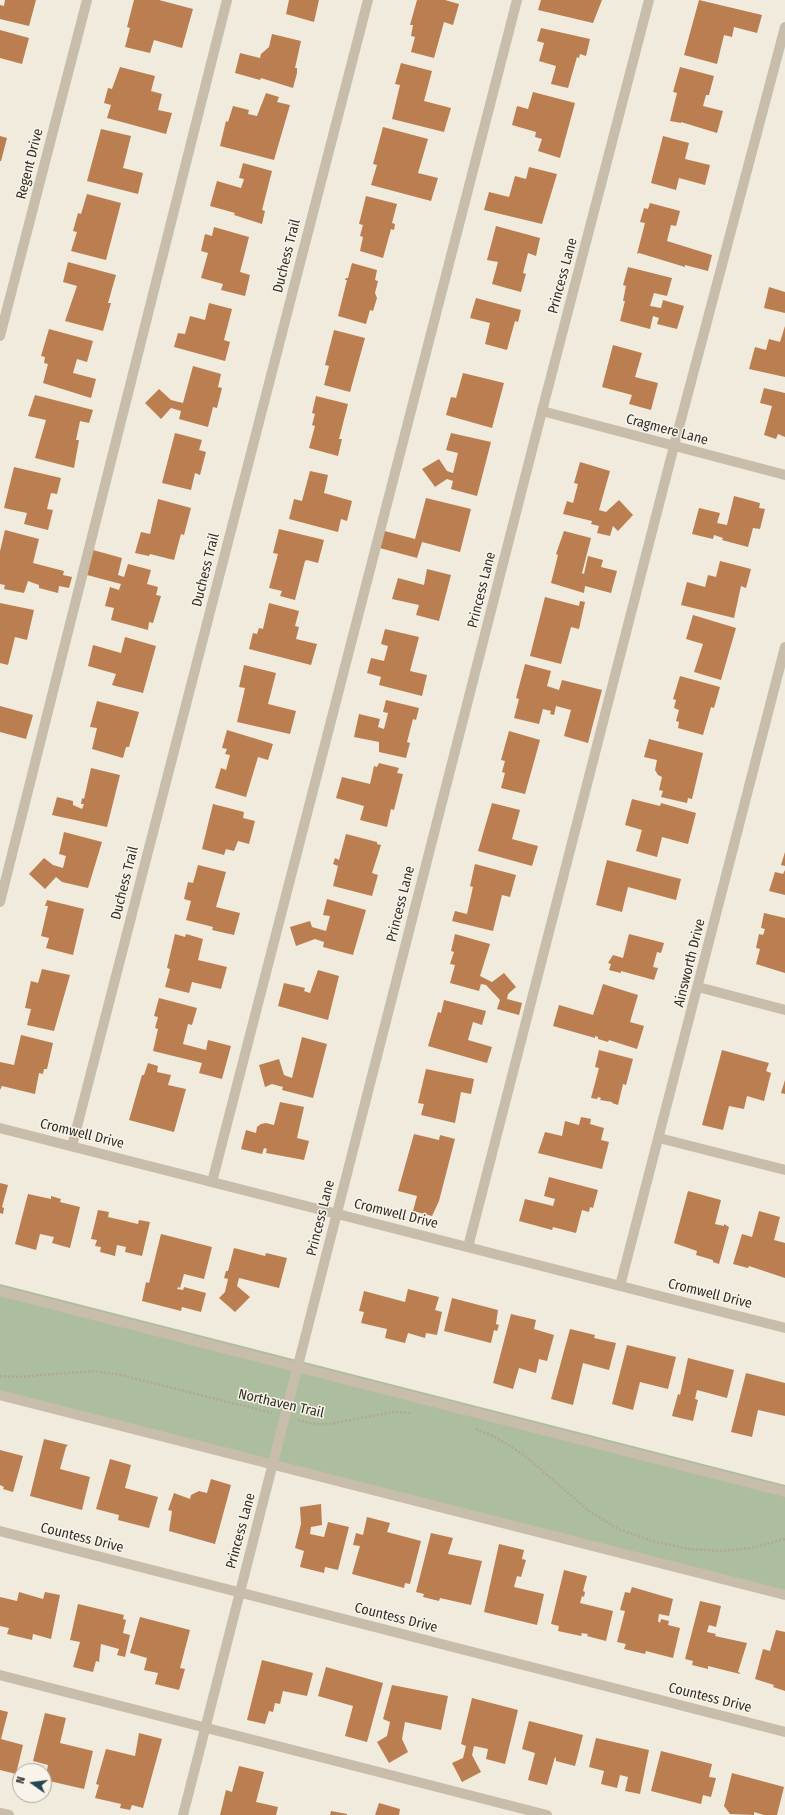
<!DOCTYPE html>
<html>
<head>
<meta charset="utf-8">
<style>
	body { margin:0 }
	#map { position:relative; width:785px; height:1815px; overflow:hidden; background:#f0ebdd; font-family:"Fira Sans Condensed",sans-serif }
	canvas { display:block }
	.north { position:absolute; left:12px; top:1763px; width:40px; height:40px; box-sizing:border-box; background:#f8f4e9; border:1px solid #aaa59c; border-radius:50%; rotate:284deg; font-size:11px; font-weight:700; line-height:16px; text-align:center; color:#352f29 }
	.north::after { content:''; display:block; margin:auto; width:14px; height:18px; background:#224753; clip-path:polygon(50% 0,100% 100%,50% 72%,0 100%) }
</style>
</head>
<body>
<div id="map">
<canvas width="785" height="1815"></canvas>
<div class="north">N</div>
</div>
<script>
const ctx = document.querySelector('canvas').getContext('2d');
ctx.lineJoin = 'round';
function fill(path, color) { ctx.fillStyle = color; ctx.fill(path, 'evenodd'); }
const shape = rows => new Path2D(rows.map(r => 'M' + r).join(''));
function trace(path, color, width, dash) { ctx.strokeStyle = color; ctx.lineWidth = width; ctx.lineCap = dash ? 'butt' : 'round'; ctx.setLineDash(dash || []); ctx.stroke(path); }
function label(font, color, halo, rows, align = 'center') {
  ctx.font = font + ' "Fira Sans Condensed",sans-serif'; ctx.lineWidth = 3; ctx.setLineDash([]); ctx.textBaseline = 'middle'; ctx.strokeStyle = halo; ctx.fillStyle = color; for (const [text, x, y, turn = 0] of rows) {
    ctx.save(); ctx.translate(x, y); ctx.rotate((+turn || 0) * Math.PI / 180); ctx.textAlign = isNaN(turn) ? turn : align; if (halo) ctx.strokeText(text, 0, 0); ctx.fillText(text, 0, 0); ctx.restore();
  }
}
fill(shape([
	[0,1284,785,1485,785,1594,0,1393]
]), '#adbe9e');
fill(shape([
	[5,0,36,0,29,26,0,19,0,5,4,6],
	[134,0,159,0,193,9,182,48,154,40,150,53,125,47,130,28,127,27],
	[289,0,319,0,314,22,286,14],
	[417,0,445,0,459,4,453,25,444,22,434,58,411,52,415,37,411,36,413,25,410,25],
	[541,0,602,0,593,23,538,10],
	[699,0,762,15,757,33,734,27,732,37,724,35,717,64,684,55],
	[541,28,590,39,586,56,580,54,579,58,577,57,568,88,551,84,556,66,539,61,544,43,537,41],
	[0,30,29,38,22,64,0,58],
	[272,34,301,41,295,68,297,68,297,73,293,88,261,78,260,80,235,73,240,53,260,58,261,54,269,47],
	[401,63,432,71,424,101,451,108,444,132,392,119,400,85,395,84],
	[120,67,155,76,151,91,162,94,158,110,172,113,166,134,107,118,111,105,104,103,108,88,112,89],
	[680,67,714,76,709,95,706,95,703,106,723,111,717,133,681,122,681,123,670,121,677,93,673,92],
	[533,92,575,103,560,158,538,151,542,139,535,137,536,132,512,125,517,106,528,109],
	[266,93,279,97,277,102,290,105,274,160,220,146,226,121,228,122,233,106,249,110,248,114,257,116],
	[383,127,428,139,418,173,438,178,431,201,371,185,377,165,373,164],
	[101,129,131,136,123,168,143,173,138,194,87,181],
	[0,136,7,138,1,161,0,161],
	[663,136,689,143,685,159,710,165,705,185,679,178,676,190,651,183],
	[243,163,272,171,262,210,265,211,262,224,234,215,235,213,210,206,217,181,241,188,244,179,239,178],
	[529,167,557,174,542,224,484,210,489,192,509,197,515,176,526,179],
	[87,194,121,203,106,260,71,251,77,232,73,231,78,213,81,214],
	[366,196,397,204,392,223,395,224,394,230,391,229,383,258,360,251,363,237,360,236,363,225,359,224],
	[650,203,680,211,676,226,671,225,667,241,712,255,708,271,685,265,685,267,639,253,637,254,645,223,640,222,644,208,648,209],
	[496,226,540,238,536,256,528,253,523,273,526,274,521,292,492,284,498,262,487,260],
	[214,227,249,237,240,272,250,275,245,296,221,290,223,284,201,278,208,253,201,251,205,234,212,236],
	[68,262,116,275,108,303,111,303,103,331,65,321,77,286,63,282],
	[352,263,377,270,375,280,378,281,375,293,377,298,373,311,370,310,366,324,338,316,347,280,345,280,346,278,348,278],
	[628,267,672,278,667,296,654,293,650,306,661,308,663,300,684,306,677,329,657,324,659,318,653,316,650,329,620,321,625,301,623,301,626,286,623,285],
	[769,287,785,292,785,313,764,308],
	[476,298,521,310,518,322,515,321,507,350,485,344,490,323,470,318],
	[209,303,232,309,224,340,230,342,225,361,174,347,178,333,185,334,190,316,205,320],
	[785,326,785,377,749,369,755,347,766,350,769,339,780,342],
	[49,329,93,341,87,362,77,359,73,373,96,379,91,398,43,383,48,364,44,363,45,357,41,356],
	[334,330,365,338,350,392,324,385,329,366,325,365],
	[613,345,642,353,635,377,658,383,651,410,629,404,632,395,602,387],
	[193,366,221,374,218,387,222,388,217,408,213,407,208,427,179,419,181,411,171,408,161,419,145,403,159,389,171,400,183,403],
	[463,373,504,383,492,428,446,415,451,397,456,398],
	[764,388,785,393,785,437,778,434,776,439,764,435,772,406,760,403],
	[35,395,93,410,89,423,80,421,76,440,79,440,74,468,35,458,46,420,28,416],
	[316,396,348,404,339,439,342,439,338,456,309,448,315,426,312,425,315,414,312,413],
	[175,433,202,440,199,450,206,452,200,475,195,473,191,490,162,483],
	[451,433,491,442,477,496,451,489,453,481,447,479,435,487,422,469,439,459,447,471,453,473,458,453,446,450],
	[580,462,610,471,599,510,606,512,619,500,633,515,618,531,613,526,610,536,597,533,599,526,591,524,592,521,563,514,567,501,573,503,578,484,574,483],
	[14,467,61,478,57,494,51,493,47,509,53,510,48,530,24,524,27,513,4,508],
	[310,471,328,475,324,493,352,501,347,521,341,519,338,532,289,519,294,499,302,501],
	[734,496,760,503,759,508,765,509,760,529,753,528,748,547,722,540,723,538,714,535,713,539,692,534,699,508,720,513,717,523,727,525],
	[426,498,471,509,460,552,422,542,417,558,376,547,381,530,415,539],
	[158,499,191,508,184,535,181,534,174,560,150,554,149,556,135,553,141,532,150,534],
	[279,529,324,540,318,563,307,560,305,561,295,600,280,596,282,591,269,588,278,554,273,553],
	[5,530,39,539,33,563,64,571,63,575,72,577,69,588,59,586,58,593,39,588,39,585,28,581,24,593,4,589,5,585,0,584,0,551],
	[564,531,591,538,582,573,584,574,588,556,603,560,601,567,617,571,611,593,585,586,584,593,551,583,558,555,556,554],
	[93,550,122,558,118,575,124,577,128,564,151,570,147,584,158,587,156,595,161,596,153,623,149,622,148,630,111,620,114,608,105,606,110,587,119,590,121,584,87,575],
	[720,561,751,569,746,588,741,586,734,618,681,605,687,582,705,587,708,575,716,577],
	[427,569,451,575,439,621,416,615,419,605,392,599,398,578,424,585],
	[545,597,579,606,580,601,585,602,579,629,571,627,561,664,530,656],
	[0,603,34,610,27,640,15,637,8,665,0,663],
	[269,603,299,611,295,626,299,627,296,639,317,644,311,665,249,649,253,633,257,634,259,628,263,629],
	[693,615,736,628,721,680,694,672,703,644,686,639],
	[385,629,419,637,410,671,427,675,422,696,379,685,381,677,367,673,371,658,384,661,388,646,381,644],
	[125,637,156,646,143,693,112,685,116,674,88,666,93,645,121,653],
	[525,664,551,671,547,686,559,690,562,680,602,690,588,743,564,736,571,710,556,706,554,715,550,714,551,711,543,709,539,724,514,718,519,699,516,698],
	[244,665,276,673,268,704,296,711,290,734,237,722,245,688,239,687],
	[680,676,720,687,714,708,711,707,703,735,678,728,679,722,676,721,679,710,674,708,676,700,673,699],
	[386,700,419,708,416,720,413,719,407,742,410,743,406,758,379,752,379,742,354,737,359,714,380,719,378,727,384,729,388,713,383,712],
	[97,701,139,712,129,747,126,747,123,758,92,749,97,728,90,727],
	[0,706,33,715,26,739,0,732],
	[227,730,273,744,268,760,258,757,246,797,215,788,221,768,226,770,230,755,225,754,227,749,222,748],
	[509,731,540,740,525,794,501,788,505,773,502,772,505,761,501,760],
	[649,739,703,753,692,799,688,798,687,803,661,797,663,791,659,790,662,777,658,775,655,770,657,760,644,757],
	[379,763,399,768,397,773,403,774,394,810,391,809,387,827,360,820,364,806,336,798,342,777,370,784,374,766,377,767],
	[91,768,120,775,107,827,52,815,57,797,73,801,73,805,82,809,84,804,81,804,82,798,84,799],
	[632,799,660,806,661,803,696,813,688,844,662,837,657,857,636,851,642,830,625,825],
	[492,803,520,810,512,839,538,846,532,866,478,851],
	[213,804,244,812,243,818,255,821,249,844,238,841,234,851,226,849,224,855,202,849],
	[64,832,102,842,88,888,62,882,56,877,45,889,29,874,44,858,53,865,63,868,66,856,59,854],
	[346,834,377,842,377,844,381,845,372,873,378,875,372,896,333,886,338,866,333,864,335,858,339,860],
	[785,852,785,866,781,865],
	[607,860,681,879,676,900,628,887,622,912,596,905],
	[475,864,516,875,510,897,502,895,493,931,452,921,455,911,467,914,473,887,470,886],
	[198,865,226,872,216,907,240,913,234,935,212,930,213,927,186,920,191,901,184,899,188,882,193,883],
	[785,870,785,895,769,891,775,872,783,874],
	[327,899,366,910,353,955,323,947,324,942,315,939,296,946,290,927,310,921,312,927,326,931,330,916,323,915],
	[47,900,84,909,73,955,46,948,49,938,41,936,48,906,45,906],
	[764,913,785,918,785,973,756,964,760,949,756,948,759,934,763,935,765,929,761,928],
	[175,934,185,937,186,934,203,939,198,960,227,967,221,989,192,982,189,993,165,987,170,969,167,968],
	[455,934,490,944,480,976,492,982,504,973,516,987,508,994,507,999,522,1003,519,1015,497,1009,500,1000,486,985,481,984,479,991,450,983,455,965,450,964,454,952,451,951],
	[629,934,664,943,661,953,657,952,653,967,658,968,654,980,621,971,621,973,609,970,611,964,608,963,613,955,623,958],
	[42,969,70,975,54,1031,27,1025,31,1009,25,1008,31,981,38,983],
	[318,970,339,976,328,1020,278,1006,284,983,305,988,304,991,310,993],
	[603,984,638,995,630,1022,644,1026,637,1049,609,1040,608,1042,598,1039,598,1037,595,1036,595,1038,553,1026,559,1005,593,1015],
	[159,998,197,1008,192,1025,188,1024,183,1044,206,1050,208,1040,231,1046,222,1079,199,1073,202,1063,153,1051,158,1029,155,1028,158,1017,154,1016],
	[444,1000,486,1011,482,1025,473,1022,468,1040,492,1047,487,1063,428,1046,438,1012,441,1013],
	[21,1035,53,1043,47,1069,44,1069,43,1074,39,1073,35,1094,2,1086,0,1090,0,1062,14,1065],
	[302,1037,327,1044,313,1098,282,1090,283,1087,272,1084,265,1087,259,1065,279,1059,284,1075,292,1078],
	[599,1050,633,1059,626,1085,623,1084,618,1105,612,1103,612,1102,600,1100,601,1098,598,1097,597,1099,591,1098,599,1068,595,1067],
	[722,1050,769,1063,766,1071,771,1073,764,1101,747,1096,744,1109,729,1106,723,1130,702,1125],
	[148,1063,158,1066,157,1072,171,1075,168,1085,186,1089,174,1132,129,1120,142,1075,144,1075],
	[426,1069,474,1079,471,1094,461,1092,455,1123,421,1115,424,1104,418,1103],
	[785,1080,785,1094,781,1093],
	[280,1102,304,1107,297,1138,309,1141,304,1160,266,1153,267,1149,264,1148,262,1154,241,1149,246,1130,256,1133,257,1127,261,1124,266,1123,274,1125],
	[581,1117,591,1119,590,1124,604,1128,601,1140,609,1142,602,1169,538,1153,545,1132,562,1136,565,1121,579,1125],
	[414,1134,439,1140,440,1135,455,1139,439,1201,432,1216,413,1211,417,1196,398,1191],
	[549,1177,598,1190,593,1208,590,1207,589,1212,582,1210,576,1233,553,1227,552,1230,519,1221,525,1199,553,1206,555,1199,544,1196],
	[0,1183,8,1185,2,1207,4,1208,3,1214,0,1213],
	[688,1191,721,1200,715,1224,724,1226,724,1224,729,1227,719,1264,713,1262,713,1260,696,1255,697,1251,674,1243],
	[28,1194,51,1199,51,1196,61,1199,60,1202,80,1207,70,1248,52,1243,54,1237,40,1234,36,1250,15,1244],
	[98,1210,109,1212,108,1217,138,1224,139,1220,150,1222,142,1256,125,1252,126,1247,117,1245,115,1256,100,1252,101,1247,95,1246,97,1240,91,1239],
	[759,1211,780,1217,774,1240,785,1243,785,1278,749,1266,748,1268,733,1264,742,1234,752,1237],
	[161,1234,212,1247,204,1279,184,1274,180,1288,178,1287,177,1289,183,1290,184,1287,206,1293,201,1312,182,1307,181,1311,142,1301,146,1282,149,1283],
	[234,1248,265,1256,266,1253,287,1258,279,1288,239,1278,237,1286,250,1297,235,1312,219,1298,225,1292,228,1279,224,1278,226,1271,228,1271],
	[408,1289,439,1297,435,1310,442,1312,437,1335,426,1333,425,1338,408,1333,405,1343,385,1338,387,1329,361,1323,364,1312,359,1311,364,1291,405,1302],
	[452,1298,498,1310,496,1324,499,1325,497,1331,494,1330,491,1343,444,1331],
	[511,1314,536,1320,534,1329,554,1335,547,1361,539,1359,536,1373,519,1368,513,1389,493,1383],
	[570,1329,595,1335,594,1338,616,1343,609,1370,583,1363,573,1405,551,1399],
	[627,1345,676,1357,668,1389,640,1382,633,1410,612,1404],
	[688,1358,734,1370,727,1398,697,1390,695,1399,698,1400,693,1421,672,1416,678,1394,680,1395],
	[746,1373,785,1383,785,1416,758,1410,752,1437,731,1432],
	[44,1439,68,1445,66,1447,60,1469,90,1477,82,1510,30,1496],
	[0,1450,23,1456,13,1492,3,1489,4,1487,0,1485],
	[110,1459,131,1465,125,1488,158,1497,149,1528,118,1520,119,1515,96,1509],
	[211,1479,231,1485,215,1544,169,1531,172,1511,168,1510,174,1493,190,1499,191,1495,199,1491,207,1493],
	[321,1504,322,1525,311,1527,310,1534,324,1537,328,1522,349,1527,338,1570,325,1567,324,1573,300,1567,304,1551,295,1548,301,1524,300,1507],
	[367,1517,390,1523,387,1532,421,1541,410,1584,405,1583,404,1588,352,1574,360,1546,353,1545,356,1533,363,1535],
	[431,1533,453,1538,448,1554,482,1561,471,1605,440,1598,439,1601,423,1597,424,1594,416,1592],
	[499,1544,524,1550,522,1559,526,1560,521,1577,517,1576,514,1587,544,1594,537,1625,484,1612],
	[564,1570,587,1576,583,1591,585,1592,584,1597,582,1596,580,1603,613,1611,606,1641,587,1636,588,1634,581,1633,582,1634,581,1636,558,1631,559,1626,551,1624],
	[632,1587,673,1599,669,1616,659,1614,658,1621,660,1623,661,1619,669,1621,668,1625,680,1628,673,1658,646,1651,645,1654,624,1649,626,1644,617,1642,625,1611,620,1610,625,1592,630,1593],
	[19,1592,43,1599,45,1592,60,1595,51,1639,33,1634,32,1640,7,1634,9,1628,0,1626,0,1597,17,1601],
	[700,1601,721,1606,716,1627,709,1625,707,1632,716,1634,715,1636,747,1643,738,1672,740,1673,740,1674,708,1666,708,1669,692,1665,693,1661,685,1659],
	[78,1604,124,1615,123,1619,126,1620,123,1633,130,1635,125,1657,117,1655,119,1649,101,1644,99,1662,96,1661,93,1672,73,1667,80,1642,70,1640],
	[140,1617,190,1630,180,1668,185,1669,179,1690,155,1684,158,1673,144,1670,147,1658,130,1653],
	[776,1630,785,1632,785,1691,773,1687,774,1685,755,1679,763,1649,770,1651],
	[262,1660,313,1673,307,1696,283,1691,280,1704,275,1703,273,1712,269,1711,265,1724,247,1720],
	[326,1667,383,1683,367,1742,345,1736,353,1706,318,1696],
	[392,1685,448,1696,441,1730,405,1722,402,1739,408,1752,389,1763,377,1742,387,1736,390,1722,383,1719],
	[472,1698,518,1710,505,1764,486,1759,488,1749,474,1746,472,1755,481,1772,462,1782,452,1763,463,1758,466,1746,461,1744],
	[0,1710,8,1712,1,1739,23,1745,16,1774,0,1770],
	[45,1713,66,1718,60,1743,93,1751,84,1789,45,1780,48,1765,33,1761],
	[529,1721,583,1735,575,1766,556,1761,556,1758,555,1757,547,1785,528,1780,535,1753,522,1749],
	[139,1733,162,1739,143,1808,132,1805,130,1810,120,1808,121,1804,95,1798,99,1785,96,1784,106,1749,135,1756],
	[596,1738,649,1750,640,1794,625,1791,628,1777,620,1775,617,1788,601,1784,604,1771,589,1767],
	[661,1751,712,1764,709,1777,716,1778,711,1797,703,1795,701,1804,651,1791],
	[239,1766,264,1772,256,1802,278,1807,276,1815,220,1815,226,1790,232,1792],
	[732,1773,784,1787,777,1815,764,1815,754,1812,754,1815,730,1814,724,1806],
	[379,1803,400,1809,399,1815,375,1815],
	[331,1811,347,1814,347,1815,330,1815]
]), '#bb7e50');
trace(shape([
	[0,1376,17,1377,93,1371,121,1375,272,1413],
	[298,1420,313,1424,329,1424,393,1412,412,1413],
	[476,1429,495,1437,524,1455,589,1511,618,1529,652,1541,688,1549,721,1551,752,1548,785,1539]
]), '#b3a794', 2.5, [2, 2]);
trace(shape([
	[0,902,227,0],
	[659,1138,785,1170],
	[212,1182,517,0],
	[468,1247,674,446,785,27],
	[0,1291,785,1492],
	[0,1395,785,1595],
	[0,1675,547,1815]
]), '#c7bdaa', 10);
trace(shape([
	[0,336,87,0],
	[542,411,785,475],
	[698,987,785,1010],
	[72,1146,368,0],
	[620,1286,785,647],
	[0,1531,785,1732],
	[0,1813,9,1815],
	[183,1815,542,411,649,0]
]), '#c7bdaa', 10);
trace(shape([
	[0,1128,785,1328]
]), '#c7bdaa', 10);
label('14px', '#352f29', '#f8f4e9', [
	["Regent Drive",30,164,-76],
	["Duchess Trail",287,256,-76],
	["Princess Lane",563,276,-75],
	["Cragmere Lane",667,430,15],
	["Duchess Trail",206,570,-76],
	["Princess Lane",482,590,-76],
	["Duchess Trail",125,883,-76],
	["Princess Lane",401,904,-76],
	["Ainsworth Drive",690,963,-76],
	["Cromwell Drive",82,1134,14],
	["Cromwell Drive",396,1214,14],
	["Princess Lane",321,1218,-76],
	["Cromwell Drive",710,1294,14],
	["Northaven Trail",281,1404,13],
	["Princess Lane",241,1531,-75],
	["Countess Drive",82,1538,14],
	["Countess Drive",396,1618,14],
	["Countess Drive",710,1698,14]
]);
</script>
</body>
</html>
